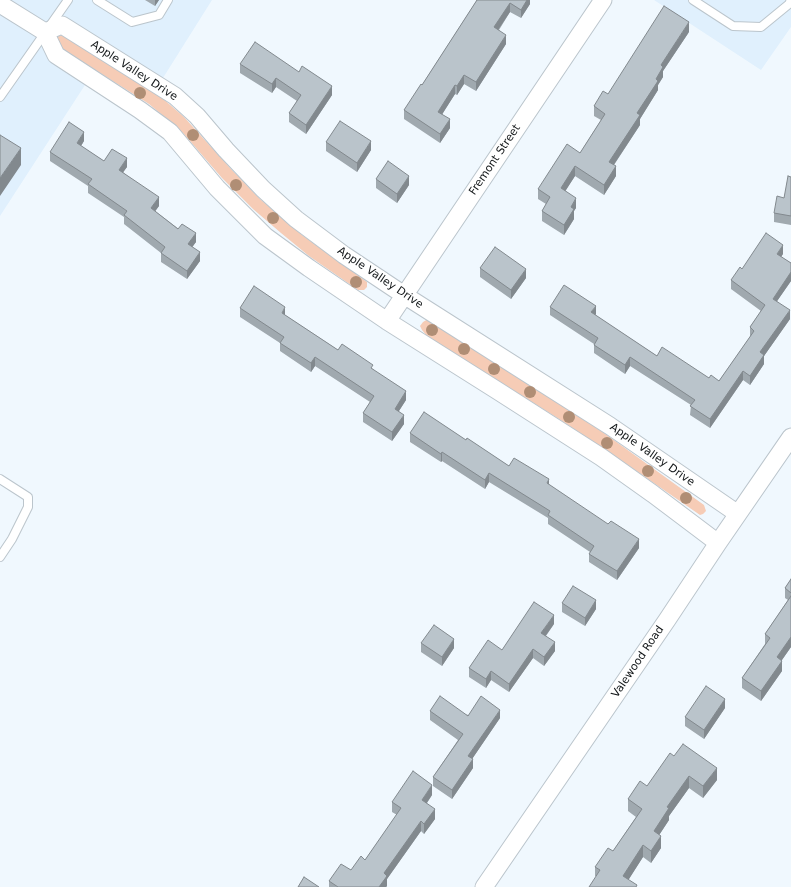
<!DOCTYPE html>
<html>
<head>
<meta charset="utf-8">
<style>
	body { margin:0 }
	canvas { display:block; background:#f0f8fe }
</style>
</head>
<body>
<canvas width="791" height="887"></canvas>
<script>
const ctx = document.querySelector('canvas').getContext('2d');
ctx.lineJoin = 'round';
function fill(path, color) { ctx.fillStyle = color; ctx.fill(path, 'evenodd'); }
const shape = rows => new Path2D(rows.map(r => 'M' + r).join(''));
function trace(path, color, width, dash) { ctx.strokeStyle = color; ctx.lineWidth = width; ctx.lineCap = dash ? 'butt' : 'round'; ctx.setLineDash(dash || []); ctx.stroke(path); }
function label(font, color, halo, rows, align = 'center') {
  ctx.font = font + ' "DejaVu Sans",sans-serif'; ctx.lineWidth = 4; ctx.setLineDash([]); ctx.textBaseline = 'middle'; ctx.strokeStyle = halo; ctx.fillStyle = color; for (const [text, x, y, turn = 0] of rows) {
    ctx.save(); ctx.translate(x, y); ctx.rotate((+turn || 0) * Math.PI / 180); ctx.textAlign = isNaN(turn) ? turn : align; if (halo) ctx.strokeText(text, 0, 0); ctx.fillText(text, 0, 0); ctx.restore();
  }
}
fill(shape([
	[0,0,212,0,151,97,98,65,0,216],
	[654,0,791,0,791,27,761,70]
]), '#e0f0fd');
fill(shape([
	[63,35,161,97,184,117,231,169,260,199,302,235,367,282,367,287,364,290,358,290,309,256,281,233,253,209,222,178,183,133,167,119,149,104,56,45,56,37],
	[428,319,604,433,704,505,706,511,703,514,700,515,609,452,559,419,427,336,422,330,420,326,423,322]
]), '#f6ccb6');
const lane = shape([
	[97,0,132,22,159,15,168,0],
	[693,0,733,26,761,27,789,4,791,0],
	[0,97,68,0],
	[0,479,28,497,28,507,12,539,0,557]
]);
const street = shape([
	[0,4,45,32,56,55,140,110,170,132,217,188,265,236,309,268,387,321,498,391,601,457,653,494,718,543],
	[45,32,62,25,175,96,197,116,226,150,263,189,296,219,344,255,404,295,610,426,738,514],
	[387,321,603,0],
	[484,887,667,620,718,543,791,437]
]);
trace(lane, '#bbc5cc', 10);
trace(street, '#bbc5cc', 19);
trace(lane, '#fff', 8);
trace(street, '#fff', 17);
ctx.fillStyle = '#b08e75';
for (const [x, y] of [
	[140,93],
	[193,135],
	[236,185],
	[273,218],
	[356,282],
	[432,330],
	[464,349],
	[494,369],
	[530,392],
	[569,417],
	[607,443],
	[648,471],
	[686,498]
]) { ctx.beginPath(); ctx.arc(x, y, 6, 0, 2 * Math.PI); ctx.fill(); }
fill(shape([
	[145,0,159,0,155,6],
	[477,0,530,0,530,4,521,18,510,12,499,30,506,44,476,91,464,84,457,95,455,94,442,114,450,128,440,143,404,119,404,110,422,85],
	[689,32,663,71,663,77,658,85,658,90,640,119,640,125,614,165,616,176,604,195,575,176,565,191,576,208,574,211,574,219,564,235,542,221,542,211,546,204,538,199,538,189,580,153,601,120,594,116,594,106,608,94],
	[240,64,332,95,306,134,289,122,289,113,297,101,276,87,272,93,240,73],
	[84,141,81,146,104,161,127,167,123,172,159,206,155,211,196,242,192,247,200,261,187,279,161,262,161,253,124,224,124,217,88,193,88,186,50,161,50,152],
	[326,142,371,150,357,172,326,151],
	[791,177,791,225,774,222,774,213,784,198],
	[376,179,409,185,397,203,376,188],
	[783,254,781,257,791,263,791,281,777,301,790,319,764,356,764,364,750,385,743,380,710,428,690,415,691,405,630,366,625,374,594,353,594,344,550,315,550,307,596,314,595,315,657,356,709,378,719,381,750,337,750,327,761,311,731,289,731,280,742,269],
	[480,268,526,278,511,299,480,277],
	[240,308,285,315,338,350,373,369,406,400,399,411,404,424,392,441,363,422,363,413,370,402,315,366,311,372,280,351,280,343,240,317],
	[410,433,466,440,509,466,549,485,639,548,617,580,589,562,589,554,590,552,548,524,548,518,489,482,485,489,442,461,441,462,410,442],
	[791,579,791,647,782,660,782,671,761,701,742,688,742,678,765,644,765,634,788,600,785,598,785,588],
	[562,603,596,609,585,626,562,612],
	[554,624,546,636,555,651,544,666,533,658,509,692,491,680,486,688,469,677,469,668,502,650],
	[421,643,454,648,442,666,421,652],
	[725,708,704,739,685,726,685,717],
	[430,711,500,718,472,759,473,768,452,799,433,786,433,777,458,740,430,720],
	[674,756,717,780,703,798,689,788,669,816,669,820,659,835,661,848,651,863,643,857,628,880,637,887,595,876,595,867,613,851,636,817,628,811,628,799,647,786],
	[432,795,427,803,435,819,424,834,421,831,387,879,387,886,386,887,329,887,329,881,351,870,365,860,397,815,392,812,392,802]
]), '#a0a9af');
fill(shape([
	[155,0,159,0,155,6],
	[527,0,530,0,530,4,521,18,521,10],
	[510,3,510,12,494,36,494,27],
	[689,22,689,32,663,71,663,77,658,85,658,90,640,119,640,125,609,172,609,162,637,113,656,79,661,65],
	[506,35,506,44,476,91,476,82],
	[464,75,464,84,457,95,457,86],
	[276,78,276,87,272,93,272,84],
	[455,85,455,94,438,121,438,112],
	[332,86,332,95,306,134,306,125],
	[450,119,450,128,440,143,440,134],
	[84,132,84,141,77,152,77,143],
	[371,141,371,150,357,172,357,163],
	[21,148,21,165,0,196,0,178],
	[127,158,127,167,119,178,119,170],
	[575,166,575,176,561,198,561,188],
	[616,166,616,176,604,195,604,185],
	[409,176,409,185,397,203,397,194],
	[159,197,159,206,151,217,151,208],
	[576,198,576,208,574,211,574,219,564,235,564,225,571,207],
	[196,233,196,242,188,253,188,244],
	[783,245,783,254,777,263,777,254],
	[200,252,200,261,187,279,187,271],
	[526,269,526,278,511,299,511,290],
	[791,272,791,281,773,307,773,299],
	[596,306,596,314,591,321,591,312],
	[285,307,285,316,282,313],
	[790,310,790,319,764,356,764,364,750,385,750,376,760,352],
	[315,357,315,366,311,372,311,363],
	[630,357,630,366,625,374,625,365],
	[743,371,743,380,710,428,710,419],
	[406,391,406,400,395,417,395,409],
	[404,415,404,424,392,441,392,432],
	[442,452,442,461,441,462,441,454],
	[489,473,489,482,485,489,485,480],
	[549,479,549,488,547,483],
	[639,539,639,548,617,580,617,571],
	[596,600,596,609,585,626,585,618],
	[554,615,554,624,541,642,541,633],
	[791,637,791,647,777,667,777,657],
	[454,639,454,648,442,666,442,657],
	[555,642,555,651,544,666,544,657],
	[533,649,533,658,509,692,509,684],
	[782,661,782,671,761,701,761,691],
	[491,671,491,680,486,688,486,679],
	[725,699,725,708,704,739,704,730],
	[500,710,500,718,468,765,468,756],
	[473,759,473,768,452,799,452,790],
	[717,768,717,780,703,798,703,786],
	[689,776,689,788,669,816,669,820,654,843,654,831,667,807],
	[432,785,432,795,422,810,422,800],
	[435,809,435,819,424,834,424,824],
	[421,821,421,831,387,879,387,886,386,887,379,887,384,873],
	[661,836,661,848,651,863,651,851],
	[643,845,643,857,624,887,623,876]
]), '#82898e');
const building = shape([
	[477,0,527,0,521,10,510,3,494,27,506,35,476,82,464,75,457,86,455,85,438,112,450,119,440,134,404,110,421,84,422,85,477,0],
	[664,6,689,22,661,65,663,67,656,79,658,81,637,113,640,115,609,162,616,166,604,185,575,166,561,188,576,198,571,207,574,209,564,225,542,211,550,197,538,189,567,144,580,153,605,114,594,106,603,91,608,94,664,6],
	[255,42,299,72,302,66,332,86,306,125,289,113,301,95,276,78,272,84,240,64,255,42],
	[340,121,371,141,357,163,326,142,340,121],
	[69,122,84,132,77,143,104,161,112,149,127,158,119,170,159,197,151,208,178,229,182,224,196,233,188,244,200,252,187,271,161,253,165,247,124,215,127,211,88,184,92,179,50,152,69,122],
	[0,135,21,148,0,178,0,135],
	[388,161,409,176,397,194,376,179,388,161],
	[788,176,791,177,791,216,774,213,777,196,784,198,788,176],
	[766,233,783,245,777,254,791,263,791,272,773,299,790,310,760,352,764,355,750,376,743,371,710,419,690,406,695,400,630,357,625,365,594,345,598,338,550,307,564,285,596,306,591,312,657,356,662,347,709,378,711,375,719,381,754,331,750,327,765,305,731,280,740,267,742,269,766,233],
	[495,247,526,269,511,290,480,268,495,247],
	[254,286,285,307,282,313,338,350,342,344,373,365,371,368,406,391,395,409,404,415,392,432,363,413,374,396,315,357,311,363,280,343,284,337,240,308,254,286],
	[424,412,466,440,467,438,509,466,514,458,549,479,547,483,608,524,611,521,639,539,617,571,589,554,594,546,548,515,550,511,489,473,485,480,442,452,441,454,410,433,424,412],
	[791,579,791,593,785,588,791,579],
	[573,586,596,600,585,618,562,603,573,586],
	[791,596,791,637,777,657,782,661,761,691,742,678,770,638,765,634,791,596],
	[534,602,554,615,541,633,555,642,544,657,533,649,509,684,491,671,486,679,469,668,488,640,502,650,534,602],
	[434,625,454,639,442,657,421,643,434,625],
	[706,686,725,699,704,730,685,717,706,686],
	[440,696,468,716,481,696,500,710,468,756,473,759,452,790,433,777,463,734,430,711,440,696],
	[683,744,717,768,703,786,689,776,667,807,669,808,654,831,661,836,651,851,643,845,623,876,637,885,636,887,589,887,600,870,595,867,608,848,613,851,642,809,628,799,640,781,647,786,670,753,674,756,683,744],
	[413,771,432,785,422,800,435,809,424,824,421,821,384,873,387,876,379,887,338,887,329,881,341,864,351,870,361,856,365,860,401,808,392,802,413,771],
	[304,877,319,887,298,887,304,877]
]);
fill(building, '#bac4cb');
trace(building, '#82898e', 1);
label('11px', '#131719', '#fff', [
	["Apple Valley Drive",134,71,33],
	["Fremont Street",495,160,-56],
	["Apple Valley Drive",380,278,34],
	["Apple Valley Drive",652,455,35],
	["Valewood Road",638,662,-56]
]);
</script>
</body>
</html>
